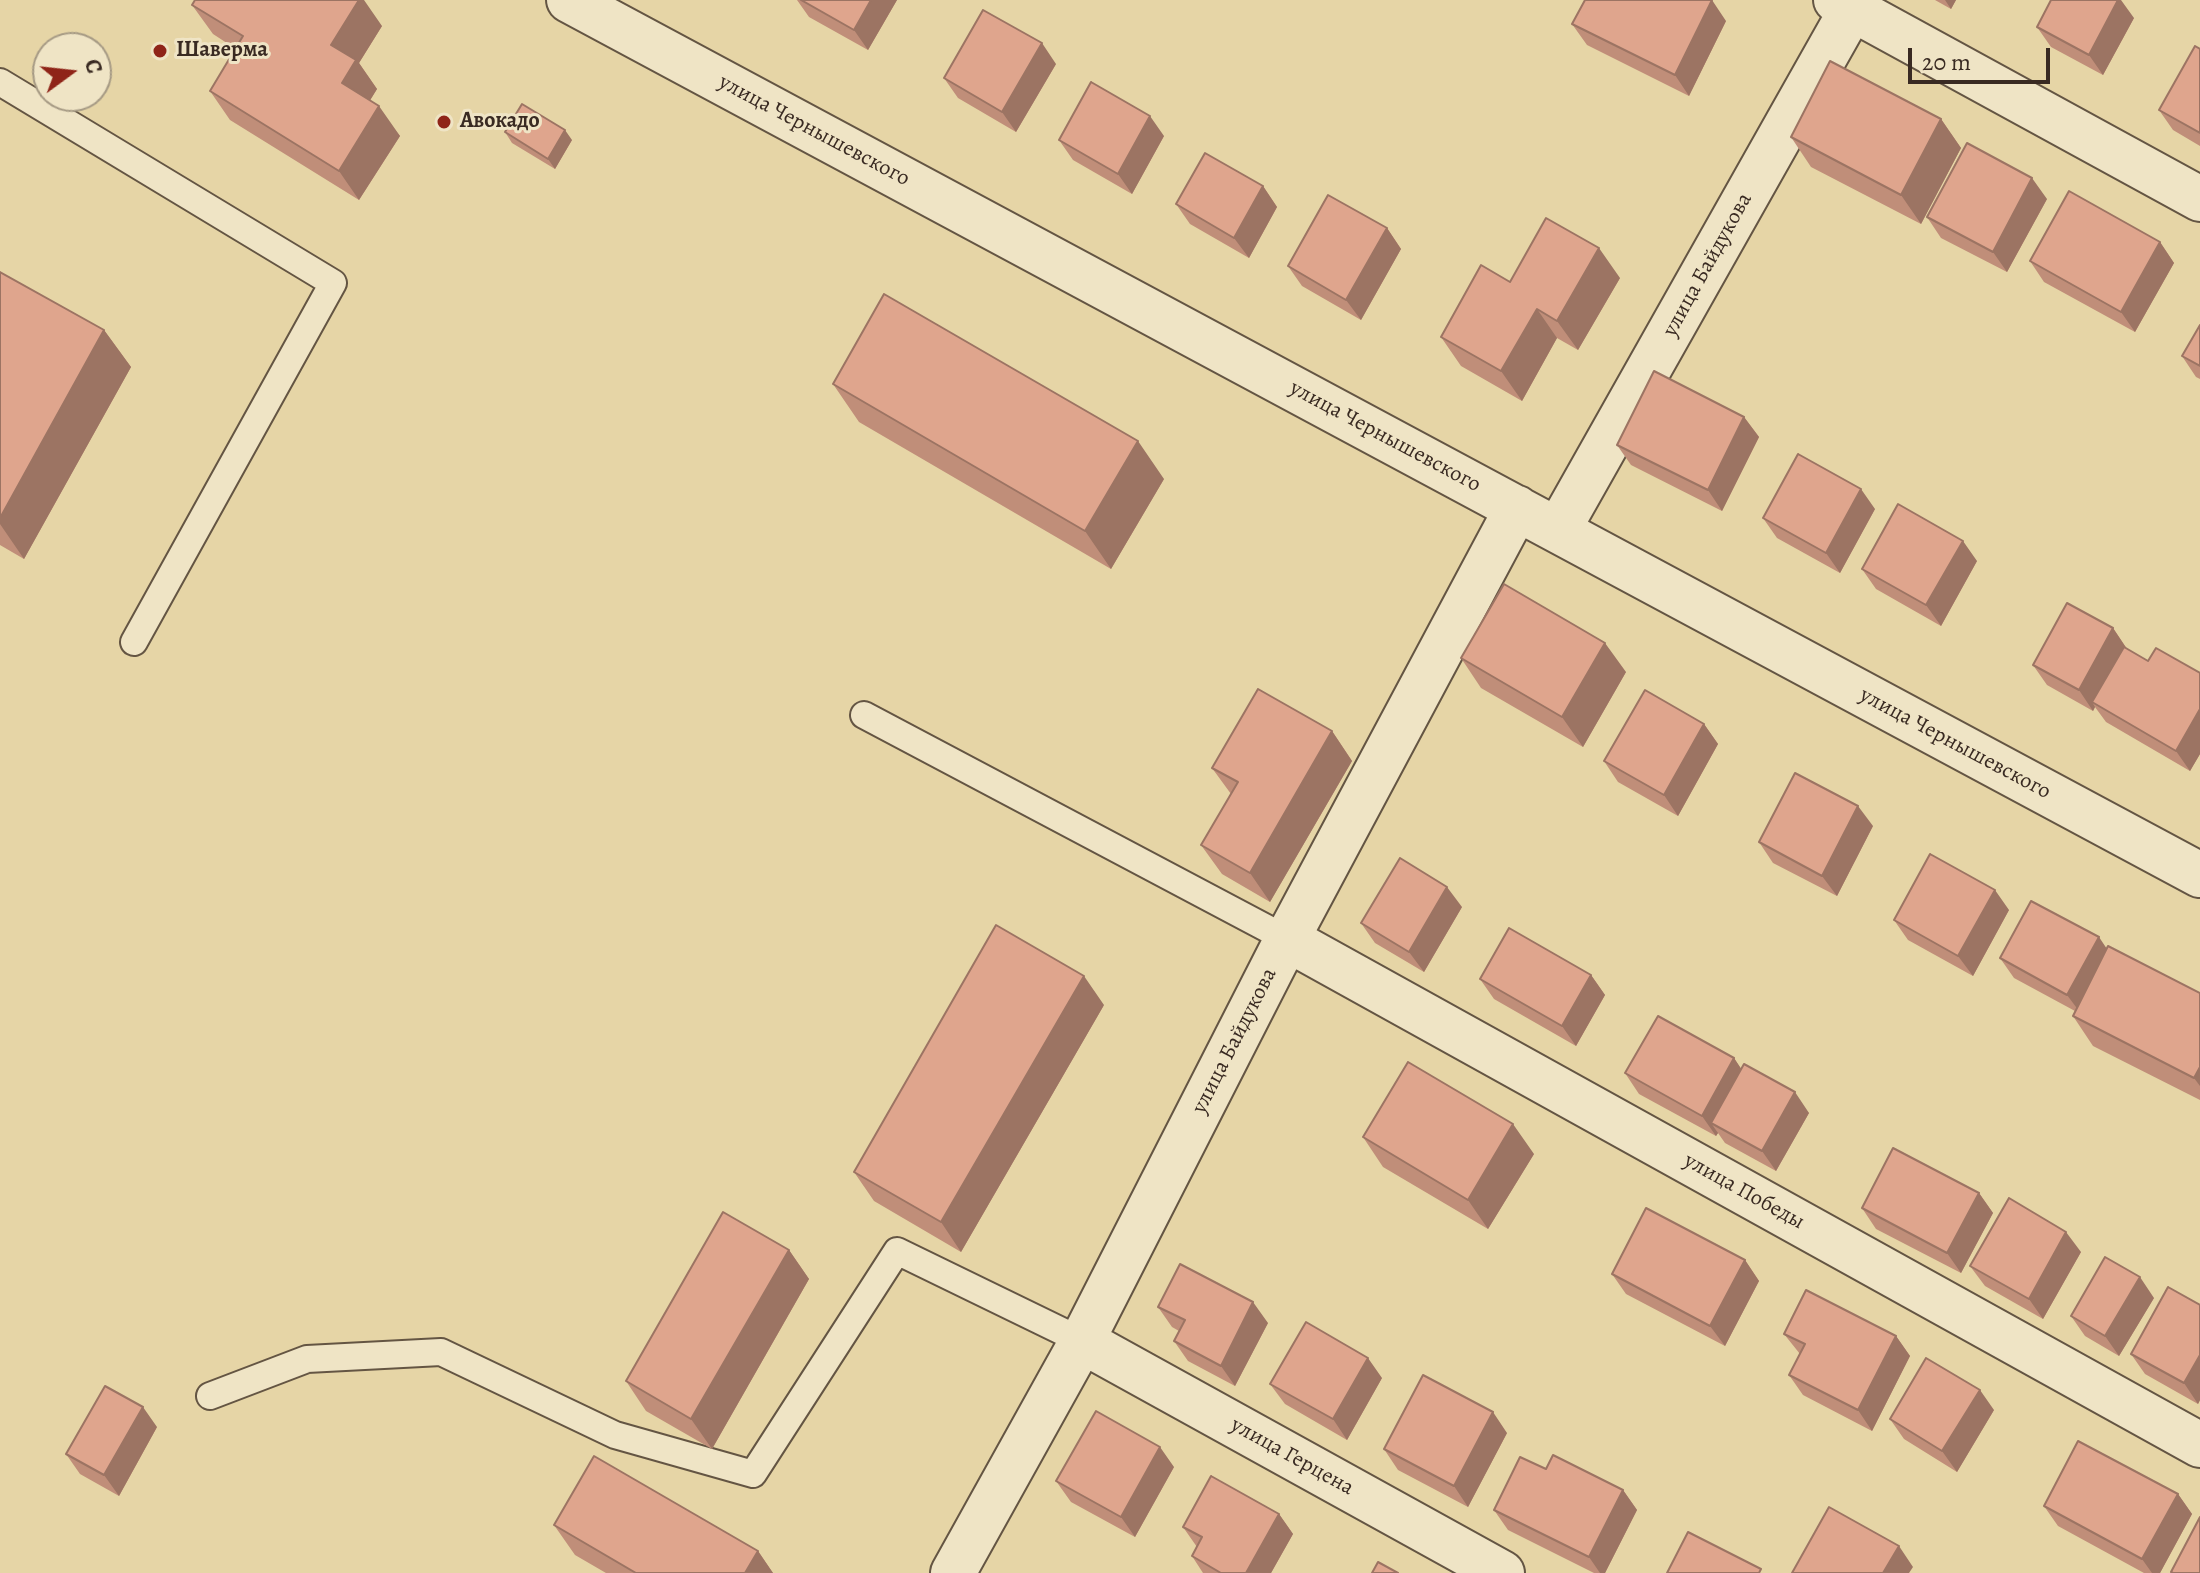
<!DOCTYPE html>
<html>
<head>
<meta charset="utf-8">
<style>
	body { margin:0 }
	#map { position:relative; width:2200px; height:1573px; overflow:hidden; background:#e6d5a6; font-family:Alegreya,serif }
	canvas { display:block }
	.north { position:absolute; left:32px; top:32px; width:80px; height:80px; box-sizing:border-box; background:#efe4c5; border:2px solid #a69a84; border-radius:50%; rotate:75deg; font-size:22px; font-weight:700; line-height:32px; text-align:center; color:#392a22 }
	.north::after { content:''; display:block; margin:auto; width:28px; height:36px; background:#8f2418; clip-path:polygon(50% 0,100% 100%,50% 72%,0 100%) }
	.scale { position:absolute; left:1908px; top:48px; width:142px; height:36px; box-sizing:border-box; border:4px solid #392a22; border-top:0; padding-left:10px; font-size:24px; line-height:28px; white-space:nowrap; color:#392a22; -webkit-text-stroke:6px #efe4c5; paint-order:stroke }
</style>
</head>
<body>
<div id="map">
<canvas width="2200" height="1573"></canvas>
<div class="north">С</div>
<div class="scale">20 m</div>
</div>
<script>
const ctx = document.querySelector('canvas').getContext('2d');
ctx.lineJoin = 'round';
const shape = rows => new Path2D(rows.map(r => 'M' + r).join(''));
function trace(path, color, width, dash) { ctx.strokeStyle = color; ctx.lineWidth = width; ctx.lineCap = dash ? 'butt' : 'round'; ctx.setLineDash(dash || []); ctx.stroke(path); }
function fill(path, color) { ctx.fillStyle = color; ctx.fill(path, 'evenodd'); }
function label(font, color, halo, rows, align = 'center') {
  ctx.font = font + ' Alegreya,serif'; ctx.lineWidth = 6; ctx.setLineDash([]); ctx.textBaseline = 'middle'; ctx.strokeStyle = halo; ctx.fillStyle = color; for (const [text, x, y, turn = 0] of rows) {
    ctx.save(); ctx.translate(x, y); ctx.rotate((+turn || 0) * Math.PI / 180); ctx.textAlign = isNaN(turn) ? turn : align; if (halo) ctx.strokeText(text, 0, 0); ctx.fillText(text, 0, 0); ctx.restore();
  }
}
const service = shape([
	[0,82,333,283,134,642],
	[864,715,1287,939],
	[210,1396,307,1359,441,1352,615,1435,753,1474,897,1251,1082,1341]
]);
const minor = shape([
	[569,0,2200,875],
	[1836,0,2200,199],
	[1558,530,1857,0],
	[1287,939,2200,1445],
	[1082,1341,1502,1573],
	[953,1573,1082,1341,1287,939,1517,508]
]);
trace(service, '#645543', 30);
trace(minor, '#645543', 48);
trace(service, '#efe4c5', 26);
trace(minor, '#efe4c5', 44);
fill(shape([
	[797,0,897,0,868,50,809,17],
	[1935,0,1956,0,1951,9],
	[192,5,382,26,359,63,377,89,370,100,400,136,359,200,230,120,210,91,236,49,213,34],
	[2134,18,2103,75,2051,47,2037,27],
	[1726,21,1689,96,1587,45,1572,24],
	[2200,49,2200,146,2173,130,2159,110],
	[1056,64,1016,132,958,98,944,78],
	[1941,119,1961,148,1921,224,1811,167,1791,137],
	[505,132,572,140,555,169,512,143],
	[1164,136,1132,194,1073,160,1059,140],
	[1263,186,1277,207,1249,258,1190,224,1176,204],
	[2047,199,2007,272,1941,238,1927,217],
	[1387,228,1401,249,1361,320,1302,286,1288,266],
	[2160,242,2174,263,2135,332,2044,282,2030,261],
	[0,272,104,330,131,367,24,559,0,545],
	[1620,278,1578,350,1557,338,1522,401,1461,366,1441,337,1510,282],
	[2200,325,2200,379,2196,377,2182,356],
	[833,384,1164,479,1111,569,859,422],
	[1744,417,1759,437,1722,511,1631,465,1617,445],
	[1875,509,1840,573,1777,538,1763,518],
	[1977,561,1941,626,1876,589,1862,569],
	[2113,628,2127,649,2148,661,2200,673,2200,754,2190,771,2106,722,2095,707,2093,711,2047,685,2033,665],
	[1461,658,1626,672,1583,747,1481,688],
	[1704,724,1718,744,1678,816,1618,782,1604,761],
	[1332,731,1352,761,1270,902,1222,874,1201,845,1231,794,1212,768],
	[1873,826,1837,896,1773,863,1759,842],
	[1462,907,1424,972,1375,943,1361,923],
	[2009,910,1973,976,1908,940,1894,920],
	[2107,949,2200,993,2200,1100,2093,1046,2073,1016,2075,1011,2014,978,2000,958],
	[1591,975,1605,995,1576,1046,1494,999,1480,979],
	[1104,1005,961,1252,874,1201,854,1172],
	[1734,1058,1741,1069,1809,1113,1776,1171,1725,1143,1718,1133,1716,1136,1639,1094,1625,1073],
	[1363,1137,1534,1154,1488,1229,1383,1167],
	[1979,1193,1993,1213,1961,1273,1876,1229,1862,1208],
	[789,1250,809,1279,712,1449,646,1411,626,1381],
	[2081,1252,2043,1319,1985,1286,1970,1266],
	[1745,1260,1759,1281,1725,1346,1626,1294,1612,1274],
	[2154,1298,2119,1356,2085,1336,2071,1316],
	[2200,1305,2200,1400,2198,1404,2145,1374,2131,1354],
	[1158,1307,1268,1323,1235,1386,1188,1361,1174,1341,1179,1331,1172,1327],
	[1784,1334,1896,1336,1910,1356,1872,1431,1803,1395,1789,1375,1800,1354],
	[1382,1378,1347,1440,1285,1404,1270,1384],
	[1994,1410,1957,1472,1904,1439,1890,1419],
	[157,1427,119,1496,80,1474,66,1454],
	[1507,1433,1468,1507,1398,1470,1384,1449],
	[1174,1467,1135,1537,1071,1502,1056,1481],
	[1546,1469,1623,1490,1637,1510,1605,1573,1594,1573,1508,1530,1494,1510],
	[2178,1494,2192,1514,2160,1573,2144,1573,2058,1526,2044,1506],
	[1279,1514,1293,1534,1271,1573,1203,1573,1192,1556,1197,1547,1183,1527],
	[554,1525,758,1551,773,1573,606,1573,575,1555]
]), '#c08e79');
fill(shape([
	[359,0,364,0,382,26,359,63,377,89,363,112,342,83,331,45],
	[871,0,897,0,868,50,854,30],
	[1712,0,1726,21,1689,96,1675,75],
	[1945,0,1956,0,1951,9],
	[2118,0,2121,0,2134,18,2103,75,2089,55],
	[1042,43,1056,64,1016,132,1002,112],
	[379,106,400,136,359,200,339,171],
	[1150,116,1164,136,1132,194,1118,174],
	[1941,119,1961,148,1921,224,1901,195],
	[565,130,572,140,555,169,548,159],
	[2032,178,2047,199,2007,272,1993,252],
	[1263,186,1277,207,1249,258,1234,238],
	[1387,228,1401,249,1361,320,1346,300],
	[2160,242,2174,263,2135,332,2121,312],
	[1599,248,1620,278,1578,350,1557,321],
	[1537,309,1557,338,1522,401,1501,371],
	[104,330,131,367,24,559,0,524,0,518],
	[1744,417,1759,437,1722,511,1708,490],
	[1138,441,1164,479,1111,569,1085,531],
	[1861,489,1875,509,1840,573,1826,553],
	[1963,541,1977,561,1941,626,1926,605],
	[2113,628,2127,649,2092,702,2095,707,2093,711,2079,690],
	[1605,643,1626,672,1583,747,1562,717],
	[2200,709,2200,754,2190,771,2176,751],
	[1704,724,1718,744,1678,816,1664,795],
	[1332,731,1352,761,1270,902,1250,873],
	[1858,806,1873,826,1837,896,1822,876],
	[1447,887,1462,907,1424,972,1409,952],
	[1995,890,2009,910,1973,976,1958,956],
	[2099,937,2113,958,2082,1015,2067,995],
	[1591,975,1605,995,1576,1046,1562,1026],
	[1084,976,1104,1005,961,1252,941,1222],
	[1734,1058,1748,1079,1711,1123,1718,1133,1716,1136,1702,1116],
	[2200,1067,2200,1086,2194,1078],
	[1795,1092,1809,1113,1776,1171,1762,1151],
	[1513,1124,1534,1154,1488,1229,1468,1200],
	[1979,1193,1993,1213,1961,1273,1947,1253],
	[2066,1232,2081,1252,2043,1319,2029,1299],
	[789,1250,809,1279,712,1449,691,1419],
	[1745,1260,1759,1281,1725,1346,1710,1326],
	[2140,1277,2154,1298,2119,1356,2105,1336],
	[1253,1302,1268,1323,1235,1386,1221,1366],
	[1896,1336,1910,1356,1872,1431,1858,1410],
	[2200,1355,2200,1400,2198,1404,2184,1383],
	[1368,1358,1382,1378,1347,1440,1333,1419],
	[1980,1390,1994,1410,1957,1472,1942,1451],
	[143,1407,157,1427,119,1496,104,1475],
	[1493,1412,1507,1433,1468,1507,1454,1486],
	[1160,1447,1174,1467,1135,1537,1121,1517],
	[1623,1490,1637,1510,1605,1573,1600,1573,1589,1557],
	[2178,1494,2192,1514,2160,1573,2152,1573,2142,1559],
	[1279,1514,1293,1534,1271,1573,1246,1573],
	[1899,1546,1913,1567,1909,1573,1883,1573],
	[758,1551,773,1573,745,1573]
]), '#9c7463');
const building = shape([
	[195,0,359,0,331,45,356,60,342,83,379,106,339,171,210,91,243,36,192,5,195,0],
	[801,0,871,0,854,30,801,0],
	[1585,0,1712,0,1675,75,1572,24,1585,0],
	[2051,0,2118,0,2089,55,2037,27,2051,0],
	[983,10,1042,43,1002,112,944,78,983,10],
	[2195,46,2200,49,2200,133,2159,110,2195,46],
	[1830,61,1941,119,1901,195,1791,137,1830,61],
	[1091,82,1150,116,1118,174,1059,140,1091,82],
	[522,104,565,130,548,159,505,132,522,104],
	[1967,143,2032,178,1993,252,1927,217,1967,143],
	[1205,153,1263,186,1234,238,1176,204,1205,153],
	[2069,191,2160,242,2121,312,2030,261,2069,191],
	[1328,195,1387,228,1346,300,1288,266,1328,195],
	[1546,218,1599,248,1557,321,1537,309,1501,371,1441,337,1481,265,1510,282,1546,218],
	[0,272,104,330,0,518,0,272],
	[884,294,1138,441,1085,531,833,384,884,294],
	[2200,325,2200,366,2182,356,2200,325],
	[1654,371,1744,417,1708,490,1617,445,1654,371],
	[1798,454,1861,489,1826,553,1763,518,1798,454],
	[1898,504,1963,541,1926,605,1862,569,1898,504],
	[1504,584,1605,643,1562,717,1461,658,1504,584],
	[2067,603,2113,628,2079,690,2033,665,2067,603],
	[2124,647,2148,661,2156,648,2200,673,2200,709,2176,751,2092,702,2124,647],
	[1258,689,1332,731,1250,873,1201,845,1238,782,1212,768,1258,689],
	[1645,690,1704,724,1664,795,1604,761,1645,690],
	[1795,773,1858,806,1822,876,1759,842,1795,773],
	[1930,854,1995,890,1958,956,1894,920,1930,854],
	[1400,858,1447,887,1409,952,1361,923,1400,858],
	[2031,901,2099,937,2067,995,2000,958,2031,901],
	[996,925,1084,976,941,1222,854,1172,996,925],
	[1509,928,1591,975,1562,1026,1480,979,1509,928],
	[2108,946,2200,993,2200,1067,2194,1078,2073,1016,2108,946],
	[1658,1016,1734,1058,1702,1116,1625,1073,1658,1016],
	[1408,1062,1513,1124,1468,1200,1363,1137,1408,1062],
	[1744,1064,1795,1092,1762,1151,1711,1123,1744,1064],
	[1893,1148,1979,1193,1947,1253,1862,1208,1893,1148],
	[2009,1198,2066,1232,2029,1299,1970,1266,2009,1198],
	[1646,1208,1745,1260,1710,1326,1612,1274,1646,1208],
	[723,1212,789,1250,691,1419,626,1381,723,1212],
	[2105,1257,2140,1277,2105,1336,2071,1316,2105,1257],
	[1180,1264,1253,1302,1221,1366,1174,1341,1185,1320,1158,1307,1180,1264],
	[2168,1287,2200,1305,2200,1355,2184,1383,2131,1354,2168,1287],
	[1806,1290,1896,1336,1858,1410,1789,1375,1805,1344,1784,1334,1806,1290],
	[1306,1322,1368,1358,1333,1419,1270,1384,1306,1322],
	[1926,1358,1980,1390,1942,1451,1890,1419,1926,1358],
	[1423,1375,1493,1412,1454,1486,1384,1449,1423,1375],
	[105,1386,143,1407,104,1475,66,1454,105,1386],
	[1096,1411,1160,1447,1121,1517,1056,1481,1096,1411],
	[2078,1441,2178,1494,2142,1559,2044,1506,2078,1441],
	[1553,1455,1623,1490,1589,1557,1494,1510,1520,1457,1546,1469,1553,1455],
	[594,1456,758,1551,745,1573,636,1573,554,1525,594,1456],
	[1211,1476,1279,1514,1246,1573,1221,1573,1192,1556,1202,1537,1183,1527,1211,1476],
	[1829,1507,1899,1546,1883,1573,1792,1573,1829,1507],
	[2200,1517,2200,1573,2173,1573,2171,1572,2200,1517],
	[1688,1532,1761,1569,1759,1573,1667,1573,1688,1532],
	[1378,1562,1398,1573,1372,1573,1378,1562]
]);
fill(building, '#dfa58d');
trace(building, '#9c7463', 2);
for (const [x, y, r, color] of [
	[160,51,8,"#8f2418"],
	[444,122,8,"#8f2418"]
]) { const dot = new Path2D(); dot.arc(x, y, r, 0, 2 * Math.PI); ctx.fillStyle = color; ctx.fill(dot); trace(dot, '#efe4c5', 3); }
label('bold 22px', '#392a22', '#efe4c5', [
	["Шаверма",176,51],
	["Авокадо",460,122]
], 'left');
label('22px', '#392a22', '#efe4c5', [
	["улица Чернышевского",814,131,28],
	["улица Байдукова",1708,265,-61],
	["улица Чернышевского",1385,437,28],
	["улица Чернышевского",1955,744,28],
	["улица Байдукова",1235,1041,-63],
	["улица Победы",1744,1192,29],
	["улица Герцена",1292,1457,29]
]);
</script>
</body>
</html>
